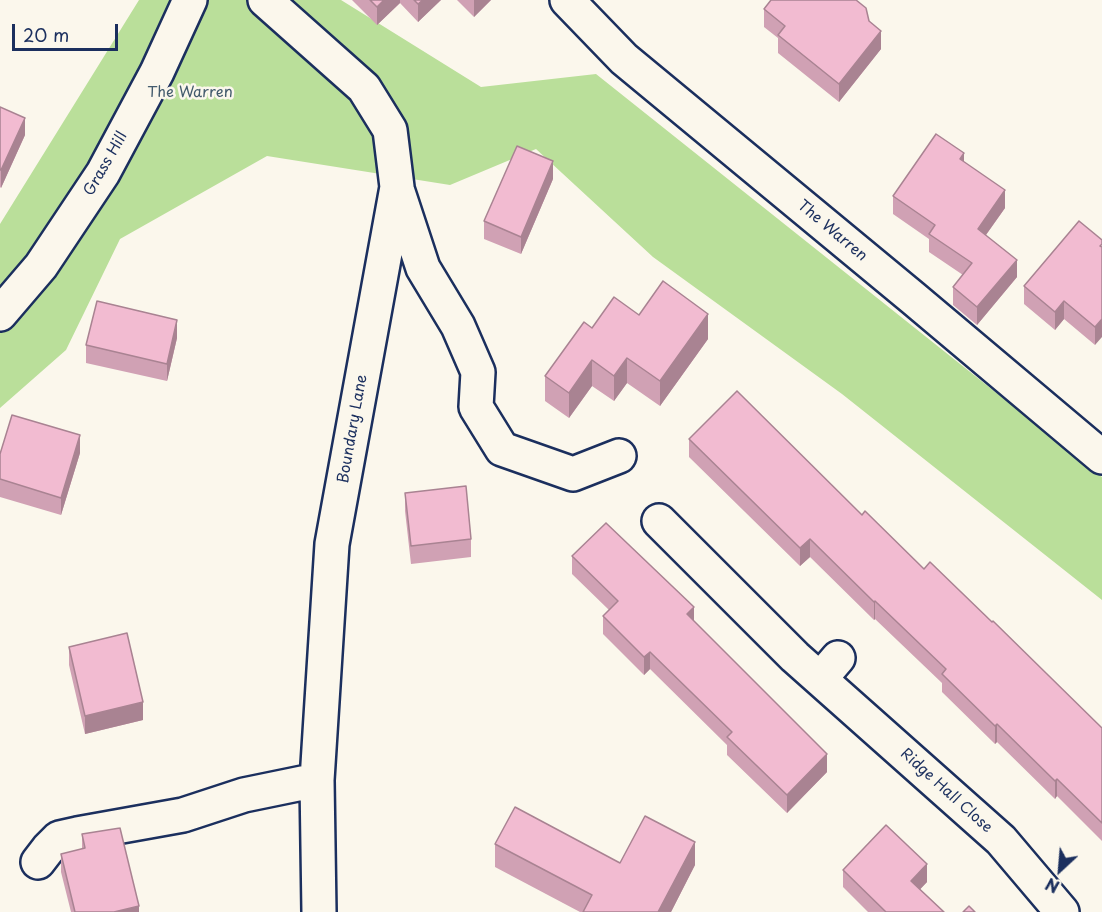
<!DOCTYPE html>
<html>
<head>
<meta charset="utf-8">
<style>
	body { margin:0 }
	#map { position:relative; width:1102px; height:912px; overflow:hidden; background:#fbf7ec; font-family:"Playpen Sans",sans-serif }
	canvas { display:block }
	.north { position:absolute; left:1030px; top:840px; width:60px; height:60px; -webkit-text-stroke:4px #fbf7ec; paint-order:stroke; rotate:206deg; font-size:16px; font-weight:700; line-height:24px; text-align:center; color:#1b2f5e }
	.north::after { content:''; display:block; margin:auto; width:21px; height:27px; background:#1b2f5e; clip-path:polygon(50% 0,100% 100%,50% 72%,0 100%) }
	.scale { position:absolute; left:12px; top:24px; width:106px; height:27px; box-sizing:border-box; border:3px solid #1b2f5e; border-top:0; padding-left:8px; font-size:18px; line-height:21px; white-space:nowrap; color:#1b2f5e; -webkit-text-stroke:4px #fbf7ec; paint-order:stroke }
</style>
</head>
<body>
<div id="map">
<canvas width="1102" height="912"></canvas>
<div class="north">N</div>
<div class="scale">20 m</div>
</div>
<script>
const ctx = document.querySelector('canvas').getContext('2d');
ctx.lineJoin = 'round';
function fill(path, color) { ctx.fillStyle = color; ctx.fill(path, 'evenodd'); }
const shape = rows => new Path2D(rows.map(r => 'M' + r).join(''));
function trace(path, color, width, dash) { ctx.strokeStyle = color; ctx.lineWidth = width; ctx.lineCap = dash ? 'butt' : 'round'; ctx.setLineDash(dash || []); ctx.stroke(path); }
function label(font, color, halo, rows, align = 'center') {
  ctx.font = font + ' "Playpen Sans",sans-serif'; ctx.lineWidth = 5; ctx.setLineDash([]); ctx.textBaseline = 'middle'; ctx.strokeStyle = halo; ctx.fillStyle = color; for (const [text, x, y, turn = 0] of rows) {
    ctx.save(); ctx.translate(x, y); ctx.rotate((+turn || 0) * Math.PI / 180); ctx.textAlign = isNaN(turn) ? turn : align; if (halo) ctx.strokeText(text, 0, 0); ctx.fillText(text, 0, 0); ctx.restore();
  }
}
fill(shape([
	[139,0,341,0,481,87,596,74,1102,477,1102,600,842,394,653,257,536,149,450,185,267,156,120,239,66,350,0,408,0,224]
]), '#badf9a');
const minor = shape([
	[265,0,364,88,390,130,397,187,332,544,317,780,319,912],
	[567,0,624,59,913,298,1102,457],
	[398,192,423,268,458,326,478,372,476,407,502,449,573,474,619,456],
	[0,314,41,266,103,173,157,72,190,0],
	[659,521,795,657,1001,840,1062,912],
	[820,679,838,658],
	[38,862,48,849,59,838,77,834,183,815,244,795,317,780]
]);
trace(minor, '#1b2f5e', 38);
trace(minor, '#fbf7ec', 33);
fill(shape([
	[352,0,441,0,418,22,400,3,377,25],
	[457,0,491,0,474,17],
	[764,9,869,21,881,49,839,102,778,53,778,38,764,27],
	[0,107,25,135,1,188,0,187],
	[964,162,1005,208,986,235,1017,277,977,325,953,305,953,287,963,275,929,252,929,239,893,214,893,196],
	[553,179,521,254,484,239,484,221],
	[1102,240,1095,345,1064,319,1055,330,1024,304,1024,286],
	[639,315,708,339,660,406,627,383,614,401,592,386,569,418,545,401,545,376,592,328],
	[177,338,167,381,86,363,86,345],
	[689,439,862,515,924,569,1102,728,1102,841,1057,796,1055,799,997,742,995,744,942,692,942,683,875,619,874,620,810,557,800,566,689,457],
	[80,453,61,515,0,497,0,454],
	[405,493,471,539,471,557,411,564,405,511],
	[572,556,694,621,827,772,787,813,727,755,727,745,650,669,644,675,603,634,603,616,609,610,572,574],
	[69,647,143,720,85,734,69,665],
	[82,834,139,912,71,912,61,872,61,854,82,849],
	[495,844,620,863,695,865,671,912,580,912,495,867],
	[843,870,927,882,920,889,944,912,868,912,843,887]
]), '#d0a1b4');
fill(shape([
	[384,0,400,0,400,3,377,25,377,7],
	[423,0,441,0,418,22,418,4],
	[474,0,491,0,474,17],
	[881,31,881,49,839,102,839,84],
	[25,118,25,135,1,188,1,170],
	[964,153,964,171,960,159],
	[553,161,553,179,521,254,521,237],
	[1005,190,1005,208,978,246,978,229],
	[1017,260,1017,277,977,325,977,307],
	[1064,301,1064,319,1055,330,1055,312],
	[708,314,708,339,660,406,660,381],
	[1102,319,1102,337,1095,345,1095,327],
	[177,320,177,338,167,381,167,364],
	[627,358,627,383,614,401,614,376],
	[592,360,592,386,569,418,569,393],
	[80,435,80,453,61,515,61,498],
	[810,539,810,557,800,566,800,548],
	[875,601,875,619,874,620,874,602],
	[694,607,694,625,687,614],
	[650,652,650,669,644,675,644,657],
	[143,702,143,720,85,734,85,716],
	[997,724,997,742,995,744,995,726],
	[827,754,827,772,787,813,787,795],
	[1057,779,1057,796,1055,799,1055,781],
	[695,842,695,865,671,912,658,912],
	[927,864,927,882,911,899,911,881],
	[139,906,139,912,114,912]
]), '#a98392');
const building = shape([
	[370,0,384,0,377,7,370,0],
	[414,0,423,0,418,4,414,0],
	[771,0,856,0,866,8,869,21,881,31,839,84,778,35,785,26,764,9,771,0],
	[0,107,25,118,1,170,0,170,0,107],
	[936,134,964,153,960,159,1005,190,978,229,1017,260,977,307,953,287,972,263,929,234,935,225,893,196,936,134],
	[517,146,553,161,521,237,484,221,517,146],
	[1079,221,1102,240,1102,244,1100,246,1102,247,1102,319,1095,327,1064,301,1055,312,1024,286,1079,221],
	[663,281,708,314,660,381,627,358,614,376,592,360,569,393,545,376,584,322,592,328,614,297,639,315,663,281],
	[97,301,177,320,167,364,86,345,97,301],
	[737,391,862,515,865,511,924,569,930,562,992,622,993,621,1102,728,1102,823,1057,779,1055,781,997,724,995,726,942,674,946,669,875,601,874,602,810,539,800,548,689,439,737,391],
	[12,415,80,435,61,498,0,479,0,454,12,415],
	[466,486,471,539,411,546,405,493,466,486],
	[606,523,694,607,687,614,827,754,787,795,727,737,732,732,650,652,644,657,603,616,618,601,572,556,606,523],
	[127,633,143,702,85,716,69,647,127,633],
	[515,807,620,863,645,816,695,842,658,912,583,912,592,895,495,844,515,807],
	[886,825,927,864,911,881,944,912,886,912,843,870,886,825],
	[120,828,139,906,114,912,75,912,61,854,85,848,82,834,120,828],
	[969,906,975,912,963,912,969,906]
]);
fill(building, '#f2bbd1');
trace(building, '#a98392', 1.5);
label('15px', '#435b6d', '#fbf7ec', [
	["The Warren",190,93]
]);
label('15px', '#1b2f5e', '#fbf7ec', [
	["Grass Hill",106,164,-60],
	["The Warren",832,231,40],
	["Boundary Lane",353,429,-80],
	["Ridge Hall Close",946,791,42]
]);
</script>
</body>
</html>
